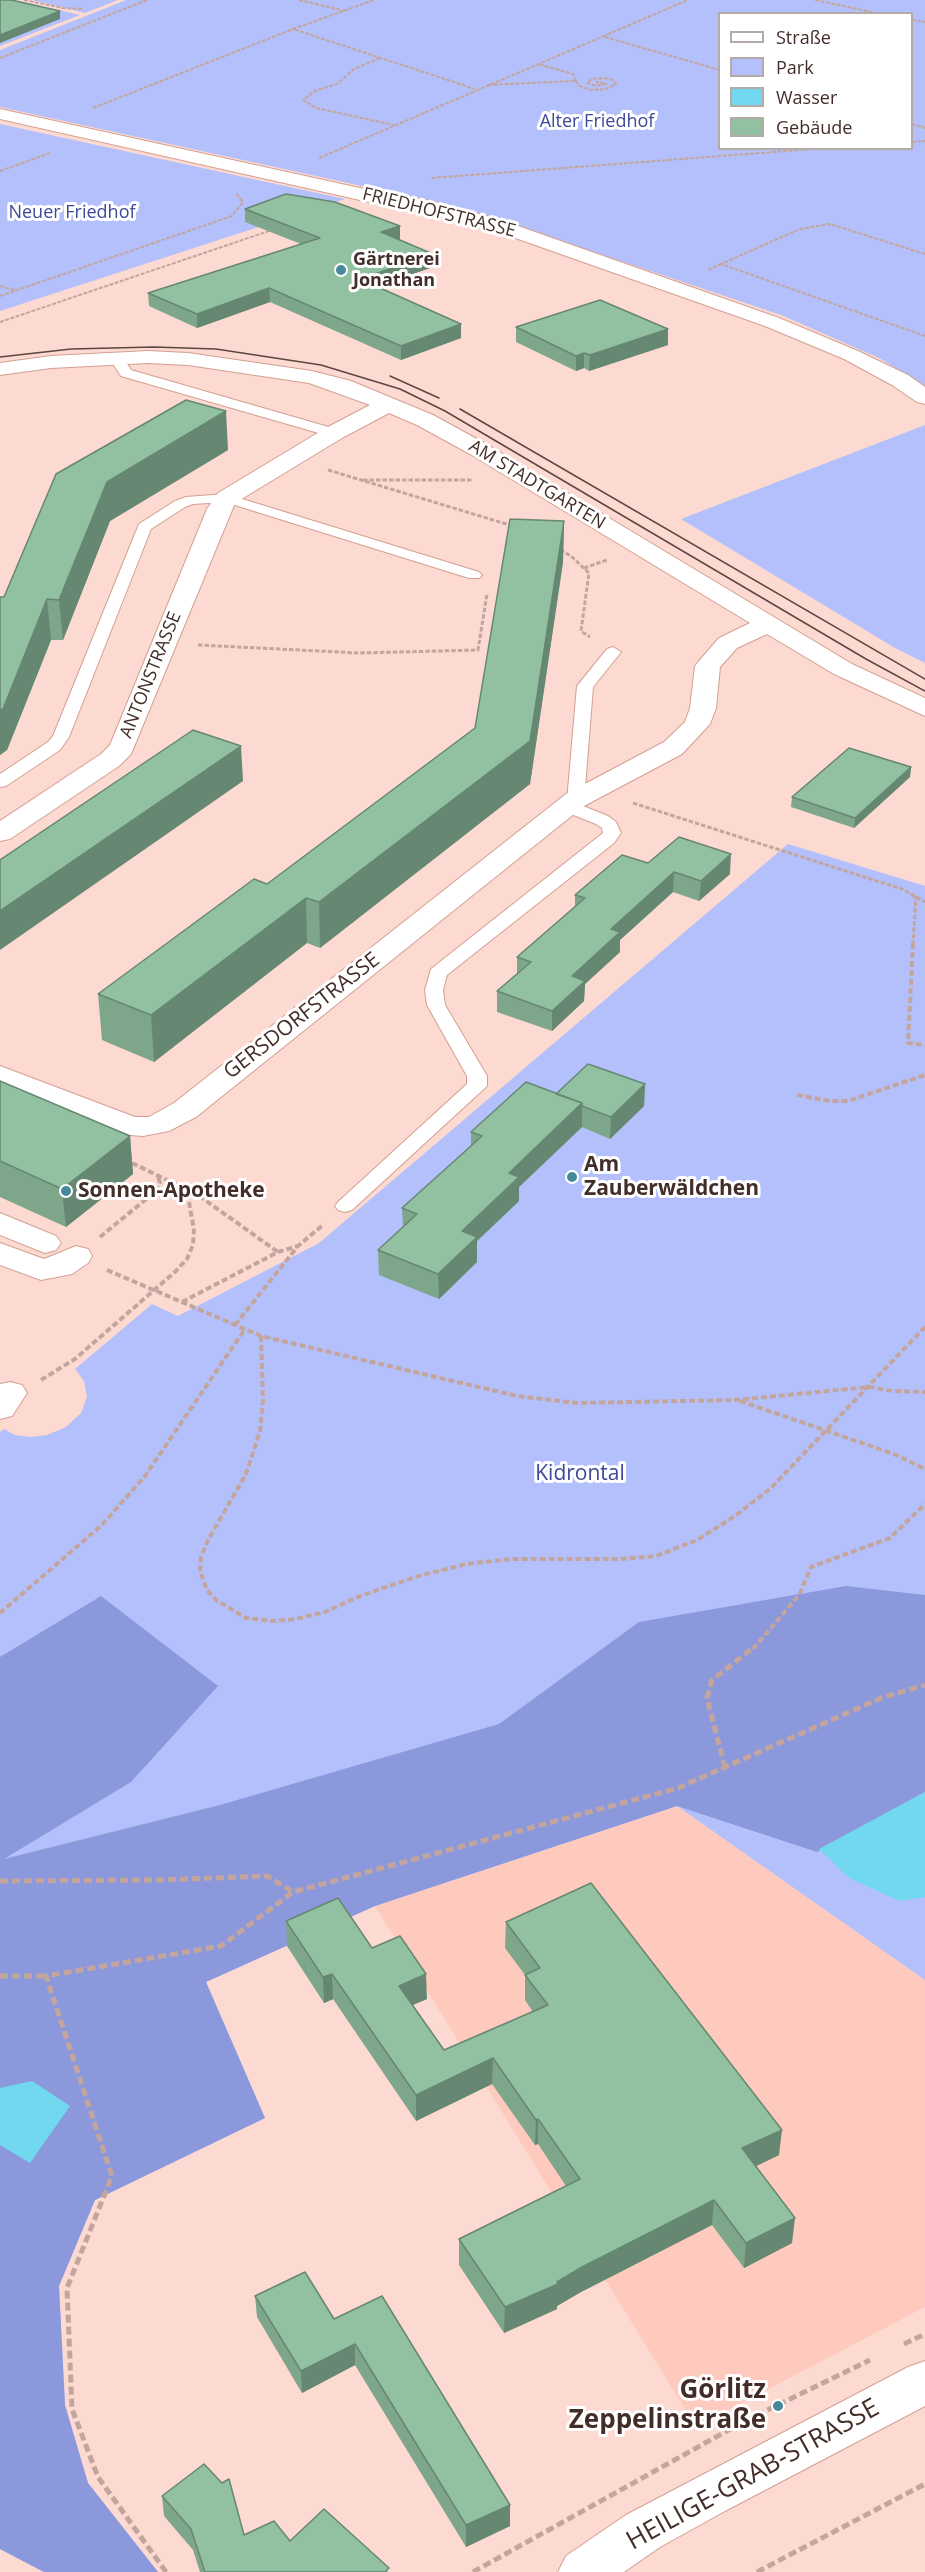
<!DOCTYPE html>
<html>
<head>
<meta charset="utf-8">
<style>
	body { margin:0 }
	#map { position:relative; width:925px; height:2572px; overflow:hidden; background:#fddad1; font-family:"Open Sans",sans-serif }
	canvas { display:block }
	.legend { position:absolute; left:718px; top:12px; width:195px; height:138px; box-sizing:border-box; background:#fff; border:2px solid #b4aba9; margin:0; padding:8px 10px; list-style:none; font-size:18px; color:#432d28 }
	.legend li { display:flex; align-items:center; gap:12px; height:30px }
	.legend b { width:30px; border:2px solid #b4aba9 }
</style>
</head>
<body>
<div id="map">
<canvas width="925" height="2572"></canvas>
<ul class="legend">
<li><b style="height:8px;background:#fff"></b>Straße</li>
<li><b style="height:16px;background:#b3c0fb"></b>Park</li>
<li><b style="height:16px;background:#72d8ef"></b>Wasser</li>
<li><b style="height:16px;background:#92c1a1"></b>Gebäude</li>
</ul>
</div>
<script>
const ctx = document.querySelector('canvas').getContext('2d');
ctx.lineJoin = 'round';
function fill(path, color) { ctx.fillStyle = color; ctx.fill(path, 'evenodd'); }
const shape = rows => new Path2D(rows.map(r => 'M' + r).join(''));
function trace(path, color, width, dash) { ctx.strokeStyle = color; ctx.lineWidth = width; ctx.lineCap = dash ? 'butt' : 'round'; ctx.setLineDash(dash || []); ctx.stroke(path); }
function label(font, color, halo, rows, align = 'center') {
  ctx.font = font + ' "Open Sans",sans-serif'; ctx.lineWidth = 6; ctx.setLineDash([]); ctx.textBaseline = 'middle'; ctx.strokeStyle = halo; ctx.fillStyle = color; for (const [text, x, y, turn = 0] of rows) {
    ctx.save(); ctx.translate(x, y); ctx.rotate((+turn || 0) * Math.PI / 180); ctx.textAlign = isNaN(turn) ? turn : align; if (halo) ctx.strokeText(text, 0, 0); ctx.fillText(text, 0, 0); ctx.restore();
  }
}
fill(shape([
	[677,1806,925,1980,925,2307,696,2427,375,1906]
]), '#fecabd');
fill(shape([
	[0,0,15,0,80,15,0,46],
	[32,0,118,0,85,13],
	[126,0,925,0,925,386,879,358,781,315,496,219,394,193,0,107,0,50],
	[720,14,912,14,912,148,720,148],
	[0,124,345,199,0,311],
	[925,425,925,663,895,648,681,519],
	[788,844,925,886,925,1980,677,1806,375,1906,206,1982,265,2118,95,2200,59,2286,65,2405,88,2483,158,2572,44,2572,0,2549,0,1432,4,1429,15,1435,30,1437,47,1435,66,1427,81,1413,87,1397,84,1381,75,1369,152,1304,178,1316,319,1243]
]), '#b3c0fb');
fill(shape([
	[846,1586,925,1595,925,1792,817,1852,677,1806,375,1906,206,1982,265,2118,95,2200,59,2286,65,2405,88,2483,158,2572,44,2572,0,2549,0,1657,101,1596,218,1686,131,1782,4,1859,220,1805,499,1724,639,1622]
]), '#8b99dc');
fill(shape([
	[925,1792,925,1897,900,1901,849,1878,819,1849],
	[32,2081,70,2106,30,2163,0,2145,0,2088]
]), '#72d8ef');
const lane = shape([
	[117,355,122,356,131,370,339,430,341,433,334,437,329,436,121,376,110,359,117,355],
	[226,494,479,572,482,575,479,578,469,578,225,502,193,504,185,507,151,529,69,737,60,750,6,786,0,787,0,774,48,742,53,736,139,524,175,501,186,497,226,494],
	[613,647,621,652,593,687,584,800,578,804,608,816,616,822,621,833,614,843,447,975,443,990,445,1005,487,1076,487,1086,352,1210,345,1212,338,1210,335,1206,338,1202,467,1084,467,1076,427,1005,425,990,431,969,603,833,602,828,596,824,561,810,558,806,561,802,567,801,577,686,607,649,613,647]
]);
const street = shape([
	[0,109,369,190,430,201,501,220,779,318,858,351,908,375,925,387,925,404,917,402,892,385,844,359,765,326,487,228,429,213,369,202,0,119,0,109],
	[148,351,188,353,312,371,351,381,433,415,486,444,852,664,925,698,925,716,834,674,767,634,737,648,720,667,716,708,710,724,682,754,584,806,196,1117,169,1131,143,1136,130,1135,0,1086,0,1066,135,1117,149,1117,174,1103,566,794,664,742,685,722,690,708,695,666,699,661,719,638,750,623,470,454,417,425,389,413,342,438,235,503,131,754,119,766,10,839,0,841,0,821,101,754,110,745,207,509,218,493,326,428,370,405,309,383,188,365,148,363,51,368,0,375,0,363,51,356,148,351],
	[0,1213,56,1236,61,1243,56,1250,45,1253,0,1235,0,1213],
	[0,1243,44,1259,76,1246,88,1249,92,1256,88,1263,72,1274,41,1280,0,1265,0,1243],
	[10,1382,22,1385,27,1393,12,1416,0,1419,0,1384,10,1382],
	[925,2361,925,2406,725,2511,660,2547,624,2572,558,2572,566,2556,626,2515,908,2367,925,2361]
]);
trace(lane, '#d49f91', 2);
trace(street, '#d49f91', 2);
trace(shape([
	[24,0,63,8,83,9],
	[299,0,345,11],
	[374,0,293,29,475,89],
	[815,0,881,14],
	[912,20,925,22],
	[605,37,720,70],
	[0,58,147,0],
	[380,58,354,69,337,84,315,91,303,100,316,108,394,125],
	[576,81,579,86,591,90,606,89,616,84,613,80,604,78,592,79,587,83,596,86,606,84,596,82],
	[488,85,576,81,573,74,538,64],
	[93,108,293,29],
	[912,124,925,128],
	[912,142,925,141],
	[319,158,688,0],
	[0,171,50,153],
	[432,178,826,148],
	[925,254,830,224,800,229,721,264,925,336],
	[708,270,721,264],
	[0,286,15,290],
	[0,296,232,216,243,202,236,193],
	[0,322,272,230]
]), '#c4a59e', 2, [4, 1.5]);
trace(shape([
	[328,470,513,526],
	[363,480,472,480],
	[560,550,571,556,589,573,581,631,590,637],
	[584,568,607,560],
	[198,645,359,653,478,650,487,594],
	[633,803,902,889,925,902],
	[913,945,916,896]
]), '#c4a59e', 3, [4.5, 2]);
trace(shape([
	[913,943,908,1043,925,1045],
	[797,1095,830,1101,848,1101,925,1075],
	[183,1188,195,1193,278,1252],
	[100,1237,156,1191,160,1183,158,1176],
	[107,1270,261,1336,517,1396,577,1403,736,1400,869,1387,893,1391,925,1392],
	[182,1302,278,1252,298,1246],
	[235,1325,298,1246,324,1224],
	[261,1336,263,1400,260,1431,246,1474,208,1540,201,1557,200,1571,207,1590,216,1600,246,1618,273,1621,296,1619,325,1612,358,1597,415,1577,466,1564,511,1559,622,1559,656,1556,697,1540,735,1516,770,1489,925,1327],
	[41,1380,75,1359,176,1271,187,1259,193,1245,194,1230,189,1202,183,1188,128,1161],
	[740,1401,894,1454,925,1469],
	[0,1613,102,1525,145,1476,245,1329],
	[753,1649,799,1595,811,1567,890,1538,925,1504]
]), '#c4a59e', 4, [6, 3]);
trace(shape([
	[725,1768,707,1698,712,1680,754,1647],
	[0,1881,159,1880,267,1876,293,1892],
	[0,1976,46,1976],
	[904,2344,925,2334],
	[166,2572,98,2477,72,2409,67,2288,112,2176,46,1976,221,1946,293,1892,678,1788,881,1698,925,1685],
	[473,2572,743,2422,870,2360],
	[757,2572,925,2484]
]), '#c4a59e', 5, [8, 4]);
fill(lane, '#fff');
fill(street, '#fff');
trace(shape([
	[0,357,71,349,154,347,216,349,321,365,400,389,445,411,866,659,925,691],
	[390,376,439,398],
	[460,409,925,679]
]), '#5d4540', 1.5);
fill(shape([
	[245,209,400,226,400,239,399,240,433,254,433,267,377,286,461,338,401,360,270,302,197,328,149,306,148,293,301,244,245,222],
	[516,327,668,329,668,345,589,371,584,368,576,371,516,342],
	[228,450,110,521,63,640,51,640,7,750,0,755,0,597,4,597,56,474],
	[564,521,563,562,530,784,320,948,307,943,154,1062,102,1040,98,994,267,884,475,728],
	[911,767,910,777,854,828,791,807,792,797],
	[648,863,730,874,699,901,673,892,620,940,620,952,585,984,584,1001,552,1031,497,1012,497,991,517,974,517,957,575,907,575,895],
	[0,1081,130,1136,133,1174,66,1227,0,1197],
	[645,1084,644,1106,610,1139,582,1127,519,1187,519,1201,477,1241,477,1262,439,1299,379,1275,378,1250,403,1227,402,1208,471,1146,471,1132,556,1094],
	[286,1921,372,1948,427,1999,412,2005,444,2050,533,2012,525,2000,525,1975,505,1948,506,1922,779,2155,756,2166,792,2243,744,2268,712,2225,581,2292,557,2306,557,2309,504,2333,459,2265,459,2239,566,2186,538,2144,535,2145,492,2084,416,2121,333,1999,324,2003,287,1946],
	[255,2296,334,2319,510,2505,510,2526,466,2547,355,2365,302,2393,257,2317],
	[162,2496,244,2535,290,2541,389,2572,200,2572,193,2550,164,2516]
]), '#7ea68a');
fill(shape([
	[60,11,60,19,0,43,0,35],
	[400,226,400,239,382,246,381,232],
	[433,254,433,267,360,292,360,279],
	[269,288,270,302,197,328,197,314],
	[461,324,461,338,401,360,401,346],
	[668,329,668,345,589,371,590,355],
	[584,353,584,368,576,371,576,356],
	[226,411,228,450,110,521,63,640,59,600,107,482],
	[564,521,563,562,530,784,320,948,319,902,530,741],
	[47,599,51,640,7,750,0,755,0,710],
	[241,746,243,781,0,950,0,911],
	[911,767,910,777,854,828,855,818],
	[731,854,730,874,699,901,701,881],
	[674,872,673,892,620,940,620,952,585,984,584,1001,552,1031,552,1011,572,976,611,929],
	[306,898,307,943,154,1062,151,1015],
	[645,1084,644,1106,610,1139,611,1117],
	[582,1103,582,1127,519,1187,519,1201,477,1241,477,1262,439,1299,438,1274,462,1231,509,1173],
	[130,1136,133,1174,66,1227,62,1189],
	[332,1974,333,1999,324,2003,323,1977],
	[426,1974,427,1999,399,2011,399,1986],
	[493,2058,492,2084,416,2121,416,2095],
	[538,2119,538,2144,535,2145,536,2120],
	[782,2130,779,2155,740,2174,742,2148],
	[714,2200,712,2225,581,2292,557,2306,557,2309,504,2333,505,2307,557,2282,582,2267],
	[795,2218,792,2243,744,2268,746,2243],
	[355,2344,355,2365,302,2393,301,2371],
	[510,2505,510,2526,466,2547,466,2525]
]), '#668771');
const building = shape([
	[0,0,11,0,60,11,0,35,0,0],
	[286,194,335,202,400,226,381,232,433,254,360,279,461,324,401,346,269,288,197,314,148,293,320,238,245,209,286,194],
	[600,300,668,329,590,355,584,353,576,356,516,327,600,300],
	[186,400,226,411,107,482,59,600,47,599,3,709,0,710,0,597,4,597,56,474,186,400],
	[510,519,564,521,530,741,319,902,306,898,151,1015,98,994,254,879,267,884,475,728,510,519],
	[193,730,241,746,0,911,0,860,193,730],
	[849,748,911,767,855,818,792,797,849,748],
	[679,837,731,854,701,881,674,872,611,929,620,932,572,976,585,981,552,1011,497,991,531,962,517,957,585,898,575,895,622,855,648,863,679,837],
	[588,1064,645,1084,611,1117,582,1106,582,1103,556,1094,588,1064],
	[0,1081,130,1136,62,1189,0,1161,0,1081],
	[526,1082,582,1103,509,1173,519,1177,462,1231,477,1237,438,1274,378,1250,417,1214,402,1208,482,1136,471,1132,526,1082],
	[591,1883,782,2130,742,2148,795,2218,746,2243,714,2200,582,2267,557,2282,558,2284,505,2307,459,2239,580,2179,538,2119,536,2120,493,2058,416,2095,332,1974,323,1977,286,1921,338,1898,372,1948,400,1936,426,1974,399,1986,444,2050,548,2005,525,1975,540,1968,506,1922,591,1883],
	[305,2272,334,2319,382,2296,510,2505,466,2525,355,2344,301,2371,255,2296,305,2272],
	[204,2464,222,2483,229,2479,244,2535,274,2521,290,2541,324,2509,389,2568,385,2572,205,2572,191,2529,162,2496,204,2464]
]);
fill(building, '#92c1a1');
trace(building, '#668771', 1.5);
for (const [x, y, r, color] of [
	[341,270,6,"#468a99"],
	[572,1177,6,"#468a99"],
	[66,1191,6,"#468a99"],
	[778,2406,6,"#468a99"]
]) { const dot = new Path2D(); dot.arc(x, y, r, 0, 2 * Math.PI); ctx.fillStyle = color; ctx.fill(dot); trace(dot, '#fff', 2); }
label('18px', '#3f4999', '#fff', [
	["Alter Friedhof",597,122],
	["Neuer Friedhof",72,213]
]);
label('18px', '#432d28', '#fff', [
	["FRIEDHOFSTRASSE",439,213,14],
	["AM STADTGARTEN",537,485,31],
	["ANTONSTRASSE",151,675,-68]
]);
label('bold 18px', '#432d28', '#fff', [
	["Gärtnerei",353,260],
	["Jonathan",353,281]
], 'left');
label('21px', '#432d28', '#fff', [
	["GERSDORFSTRASSE",302,1016,-38]
]);
label('bold 21px', '#432d28', '#fff', [
	["Am",584,1165],
	["Zauberwäldchen",584,1189],
	["Sonnen-Apotheke",78,1191]
], 'left');
label('21px', '#3f4999', '#fff', [
	["Kidrontal",580,1474]
]);
label('bold 26px', '#432d28', '#fff', [
	["Görlitz",766,2391],
	["Zeppelinstraße",766,2421]
], 'right');
label('26px', '#432d28', '#fff', [
	["HEILIGE-GRAB-STRASSE",753,2475,-29]
]);
</script>
</body>
</html>
